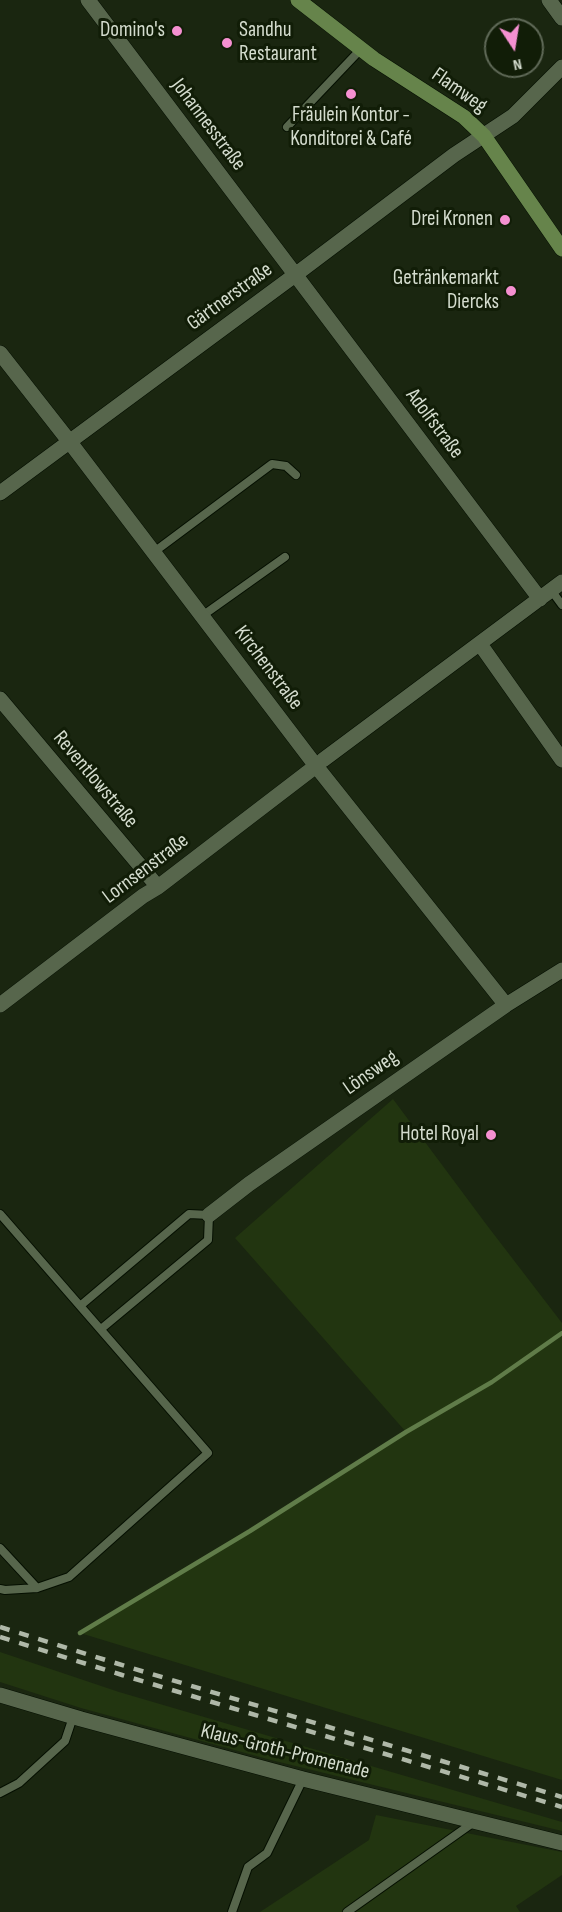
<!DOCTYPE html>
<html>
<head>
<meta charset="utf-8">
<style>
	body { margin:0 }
	#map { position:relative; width:562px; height:1912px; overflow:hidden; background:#1a2610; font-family:"Sofia Sans Condensed",sans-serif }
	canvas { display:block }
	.north { position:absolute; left:484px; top:18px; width:60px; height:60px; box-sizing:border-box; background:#111d07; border:2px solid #5f6957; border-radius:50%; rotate:168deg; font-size:16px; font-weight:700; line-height:24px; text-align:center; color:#d4dcce }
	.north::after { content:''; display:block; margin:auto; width:21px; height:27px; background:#f590d1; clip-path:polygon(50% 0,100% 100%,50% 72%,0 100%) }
</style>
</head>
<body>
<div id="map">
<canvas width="562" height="1912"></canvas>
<div class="north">N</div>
</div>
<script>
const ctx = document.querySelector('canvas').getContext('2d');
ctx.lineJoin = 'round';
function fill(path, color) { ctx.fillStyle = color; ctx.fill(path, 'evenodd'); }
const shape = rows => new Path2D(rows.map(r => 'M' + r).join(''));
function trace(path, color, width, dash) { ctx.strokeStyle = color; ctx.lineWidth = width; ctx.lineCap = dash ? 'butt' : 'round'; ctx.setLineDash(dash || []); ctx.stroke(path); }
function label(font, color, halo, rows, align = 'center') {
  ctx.font = font + ' "Sofia Sans Condensed",sans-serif'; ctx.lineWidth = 6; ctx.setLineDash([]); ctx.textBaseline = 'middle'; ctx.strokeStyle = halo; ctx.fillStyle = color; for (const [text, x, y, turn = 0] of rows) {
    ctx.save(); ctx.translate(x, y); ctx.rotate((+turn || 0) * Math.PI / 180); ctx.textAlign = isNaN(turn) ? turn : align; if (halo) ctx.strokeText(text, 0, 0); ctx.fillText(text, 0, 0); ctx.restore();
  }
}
fill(shape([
	[393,1099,486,1224,562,1323,562,1780,80,1633,250,1531,406,1432,235,1238],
	[0,1652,119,1692,562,1822,562,1831,271,1760,81,1708,0,1682],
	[376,1815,562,1852,562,1875,516,1906,520,1912,260,1912,369,1840]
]), '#223510');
trace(shape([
	[80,1633,250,1531,406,1432,492,1382,562,1333]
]), '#607c49', 4.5);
const service = shape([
	[287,127,361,49],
	[154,552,272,464,286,466,296,475],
	[551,590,562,605],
	[202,616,285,557],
	[0,1214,208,1453,69,1577,37,1588,5,1590,0,1589],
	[80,1306,189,1214,209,1215,208,1240,101,1329],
	[0,1548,37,1588],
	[0,1793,19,1783,65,1741,73,1717],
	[232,1912,248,1867,267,1853,303,1779],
	[347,1912,474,1822]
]);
const minor = shape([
	[88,0,540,599],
	[549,0,562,18],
	[0,353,69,441,316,766,506,1005],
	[0,493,295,275,454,155,513,116,562,67],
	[480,644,562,760],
	[0,699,158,887],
	[323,760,562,582],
	[0,1005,143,896,158,887,316,766],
	[209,1215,249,1184,506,1005,562,970],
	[0,1695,81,1719,303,1779,562,1843]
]);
const secondary = shape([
	[298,0,374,59,464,117,484,136,562,249]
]);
trace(service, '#050f00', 10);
trace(minor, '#050f00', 16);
trace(secondary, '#050f00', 16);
trace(service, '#57664c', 8);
trace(minor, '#57664c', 15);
trace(secondary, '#66844b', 15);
trace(shape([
	[0,1627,125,1666,562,1797],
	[0,1637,122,1675,562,1807]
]), '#afb8a8', 4.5, [10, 10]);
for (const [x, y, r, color] of [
	[177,31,6,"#f590d1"],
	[227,43,6,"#f590d1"],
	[351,94,6,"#f590d1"],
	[505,220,6,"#f590d1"],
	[511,291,6,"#f590d1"],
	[491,1135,6,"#f590d1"]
]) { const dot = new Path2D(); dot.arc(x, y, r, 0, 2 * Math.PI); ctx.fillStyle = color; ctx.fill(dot); trace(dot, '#111d07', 2); }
label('21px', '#d4dcce', '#111d07', [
	["Domino's",165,31],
	["Sandhu",239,31,"left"],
	["Restaurant",239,55,"left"],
	["Fräulein Kontor -",351,116,"center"],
	["Konditorei & Café",351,140,"center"],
	["Drei Kronen",493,220],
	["Getränkemarkt",499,279],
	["Diercks",499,303],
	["Hotel Royal",479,1135]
], 'right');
label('21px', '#d4dcce', '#111d07', [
	["Flamweg",459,91,35],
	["Johannesstraße",208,125,53],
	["Gärtnerstraße",230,297,-36],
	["Adolfstraße",434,424,53],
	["Kirchenstraße",268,668,53],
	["Reventlowstraße",95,780,50],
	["Lornsenstraße",146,869,-37],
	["Lönsweg",371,1073,-35],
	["Klaus-Groth-Promenade",285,1752,14]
]);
</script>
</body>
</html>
